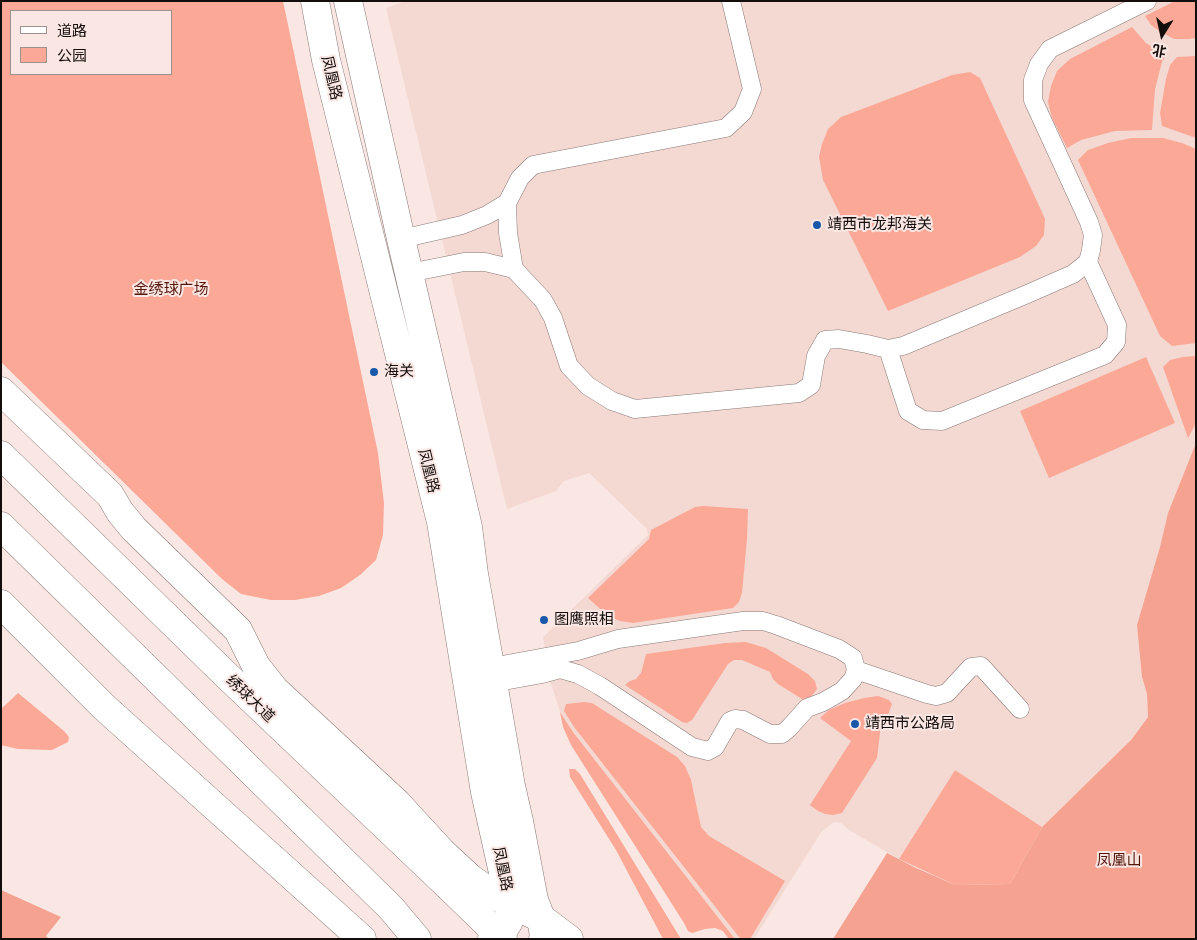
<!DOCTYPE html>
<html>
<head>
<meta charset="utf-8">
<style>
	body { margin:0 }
	#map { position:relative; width:1197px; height:940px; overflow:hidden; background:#fae7e3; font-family:"Fira Sans","Noto Sans SC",sans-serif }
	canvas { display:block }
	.frame { position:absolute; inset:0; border:2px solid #130d0c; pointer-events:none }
	.legend { position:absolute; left:10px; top:10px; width:162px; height:65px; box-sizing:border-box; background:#fae7e3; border:1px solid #9e908d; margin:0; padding:6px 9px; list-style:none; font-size:15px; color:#130d0c }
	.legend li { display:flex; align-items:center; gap:10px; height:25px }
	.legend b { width:25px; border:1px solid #9e908d }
	.north { position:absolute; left:1137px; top:10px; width:50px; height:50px; -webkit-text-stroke:4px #fae7e3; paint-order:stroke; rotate:190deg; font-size:14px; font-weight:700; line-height:20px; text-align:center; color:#130d0c }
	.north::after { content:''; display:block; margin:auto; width:18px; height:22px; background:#130d0c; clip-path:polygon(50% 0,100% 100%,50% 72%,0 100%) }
</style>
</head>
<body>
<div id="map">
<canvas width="1197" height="940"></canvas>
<div class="frame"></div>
<ul class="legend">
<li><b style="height:6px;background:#fff"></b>道路</li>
<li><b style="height:14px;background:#fba897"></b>公园</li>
</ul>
<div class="north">北</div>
</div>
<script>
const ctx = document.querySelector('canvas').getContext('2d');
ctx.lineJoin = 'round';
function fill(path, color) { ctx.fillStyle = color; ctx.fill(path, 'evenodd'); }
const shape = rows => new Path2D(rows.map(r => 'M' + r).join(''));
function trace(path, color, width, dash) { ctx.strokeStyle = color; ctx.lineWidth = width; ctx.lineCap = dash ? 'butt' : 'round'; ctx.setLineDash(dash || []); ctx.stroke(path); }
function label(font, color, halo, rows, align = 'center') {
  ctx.font = font + ' "Fira Sans","Noto Sans SC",sans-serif'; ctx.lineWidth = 4; ctx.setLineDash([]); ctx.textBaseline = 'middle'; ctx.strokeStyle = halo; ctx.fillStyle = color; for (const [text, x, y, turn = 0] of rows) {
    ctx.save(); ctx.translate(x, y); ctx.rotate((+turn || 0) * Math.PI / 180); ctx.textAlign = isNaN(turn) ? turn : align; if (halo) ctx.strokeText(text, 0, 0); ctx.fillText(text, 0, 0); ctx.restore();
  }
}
fill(shape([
	[406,1,1196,1,1196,443,1168,513,1160,547,1142,677,1147,694,1148,716,1131,740,1042,827,955,770,899,859,849,830,841,823,834,822,822,831,754,939,735,939,573,732,560,712,551,684,543,637,648,535,646,528,589,473,564,481,556,491,507,509,386,8]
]), '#f4d9d3');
fill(shape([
	[1,1,283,1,378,453,384,503,383,535,376,560,360,575,341,588,319,596,295,600,271,600,241,594,222,579,1,362],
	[11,11,171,11,171,74,11,74],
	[1175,1,1196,1,1196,38,1189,39,1174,39,1159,31,1151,25,1145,16],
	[1132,27,1146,43,1158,50,1167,54,1162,62,1155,89,1152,130,1115,131,1081,140,1067,148,1052,118,1048,102,1051,86,1057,71,1070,59],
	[1196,56,1196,138,1162,126,1160,113,1166,79,1170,65,1177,57],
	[970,72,980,78,1041,210,1045,219,1044,235,1036,246,1020,257,888,311,823,180,819,157,822,144,828,129,841,117,952,75],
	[1131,138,1163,138,1182,143,1196,149,1196,343,1172,346,1160,336,1078,160,1088,150,1108,143],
	[1196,356,1196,423,1188,438,1163,367,1170,360,1183,357],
	[1146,357,1175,423,1049,478,1020,411],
	[703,506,748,509,747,539,742,593,739,602,733,608,633,623,620,621,608,616,588,598,649,539,651,530,695,507],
	[746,642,766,648,808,674,815,681,817,689,810,698,802,699,778,684,773,679,770,672,742,660,734,660,728,664,692,720,687,723,682,722,625,685,630,681,636,679,641,673,646,654,725,643],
	[18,693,64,731,69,737,68,742,52,750,18,749,1,745,1,709],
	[878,696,889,700,892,704,888,715,881,725,877,758,842,813,833,815,825,814,818,811,810,805,851,741,820,718,829,710,845,703,864,698],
	[584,702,592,703,677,757,685,766,691,780,701,827,709,836,785,881,750,939,741,939,739,937,574,727,564,711,566,704],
	[560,712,573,732,735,939,728,938,723,931,715,928,705,929,692,933,688,931,684,923,571,745,563,727],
	[569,769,575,769,580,774,681,939,663,939,616,850,570,777],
	[955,770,1042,827,1010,884,955,885,899,859]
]), '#fba897');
fill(shape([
	[1196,443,1196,939,833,939,887,853,914,867,955,885,1010,884,1042,827,1131,740,1148,717,1147,694,1142,677,1137,625,1160,547,1168,513],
	[1,890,61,917,46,936,49,939,1,939]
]), '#f5a291');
const lane = shape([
	[731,1,752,89,743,112,726,128,533,165,520,178,507,203,508,233,514,269,543,300,553,318,569,366,588,386,612,401,635,409,799,393,811,385,816,356,825,340,839,339,867,344,888,349,903,346,1025,295,1073,274,1088,262,1091,250,1093,235,1089,222,1033,100,1033,80,1039,64,1050,49,1147,1],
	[401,239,462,225,487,215,507,203],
	[409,273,464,262,485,262,514,269],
	[888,349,908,411,923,420,942,421,1105,355,1116,342,1117,325,1088,262],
	[491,667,578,651,618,639,743,621,763,621,776,625,839,649,853,658,856,670,853,679,842,691,823,702,807,708,789,728,782,734,770,734,743,720,735,719,730,721,715,747,708,751,692,747,600,686,578,674,560,669,542,674,493,683],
	[856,670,927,694,936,696,947,693,971,667,981,666,1020,709]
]);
const street = shape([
	[1,391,110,495,120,512,134,529,238,630,256,666,275,690,397,803,442,852,470,878,491,893,510,904,541,918,569,939],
	[1,604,104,707,362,939]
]);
const secondary = shape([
	[315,1,326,60,441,522,485,792,510,904,509,921,500,936,492,939],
	[348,1,401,239,468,527,474,574,511,786,519,821,534,900,541,918,544,936,543,939]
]);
const primary = shape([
	[1,455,224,673,443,881,503,939],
	[1,526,391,908,417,939]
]);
trace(lane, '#897875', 19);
trace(street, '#897875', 29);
trace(secondary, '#897875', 29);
trace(primary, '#897875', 29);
trace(lane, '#fff', 18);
trace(street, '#fff', 28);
trace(secondary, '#fff', 28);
trace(primary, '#fff', 28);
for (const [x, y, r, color] of [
	[817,225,5,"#1958a9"],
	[374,372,5,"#1958a9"],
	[544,620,5,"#1958a9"],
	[855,724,5,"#1958a9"]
]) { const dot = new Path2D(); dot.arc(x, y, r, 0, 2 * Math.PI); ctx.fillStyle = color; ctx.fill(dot); trace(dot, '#fae7e3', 2); }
label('15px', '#130d0c', '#fae7e3', [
	["凤凰路",331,78,77],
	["凤凰路",428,471,76],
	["绣球大道",250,699,44],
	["凤凰路",502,869,78]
]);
label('15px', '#130d0c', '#fae7e3', [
	["靖西市龙邦海关",827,225],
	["海关",384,372],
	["图鹰照相",554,620],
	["靖西市公路局",865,724]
], 'left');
label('15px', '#54160b', '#fae7e3', [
	["金绣球广场",171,290],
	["凤凰山",1119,861]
]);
</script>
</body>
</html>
